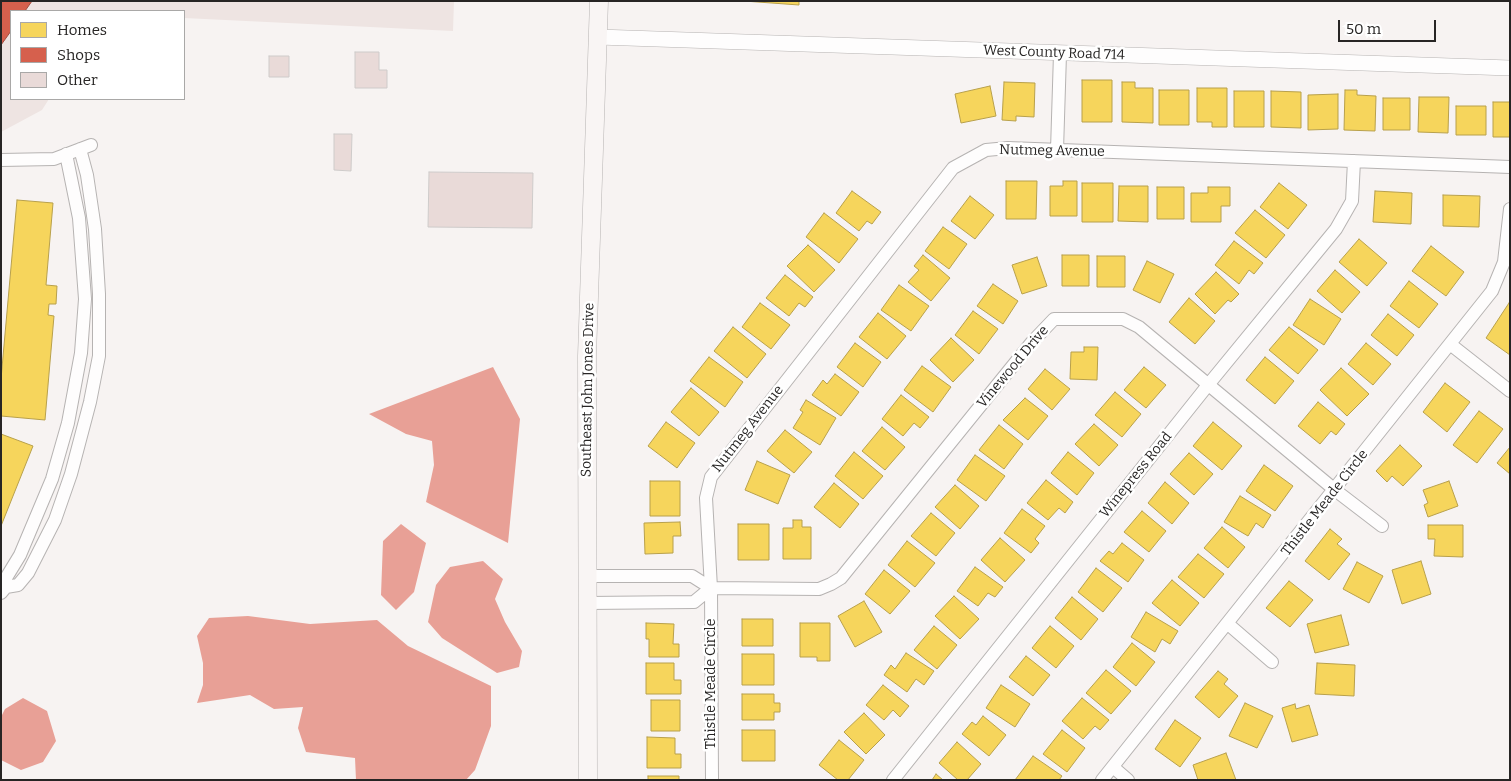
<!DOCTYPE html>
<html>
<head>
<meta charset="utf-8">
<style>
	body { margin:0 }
	#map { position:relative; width:1511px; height:781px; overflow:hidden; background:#f7f3f2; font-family:Bitter,serif }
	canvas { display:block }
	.frame { position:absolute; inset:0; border:2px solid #272524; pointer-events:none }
	.legend { position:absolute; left:10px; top:10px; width:175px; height:90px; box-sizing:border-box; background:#fff; border:1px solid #a9a8a7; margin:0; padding:6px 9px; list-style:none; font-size:15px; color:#272524 }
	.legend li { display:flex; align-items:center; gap:10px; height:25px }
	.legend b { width:25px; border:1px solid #a9a8a7 }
	.scale { position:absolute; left:1338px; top:20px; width:98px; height:22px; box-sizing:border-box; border:2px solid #272524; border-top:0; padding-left:6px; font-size:15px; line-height:18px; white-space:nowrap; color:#272524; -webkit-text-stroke:4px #fff; paint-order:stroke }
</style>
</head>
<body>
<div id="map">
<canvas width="1511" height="781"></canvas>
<div class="frame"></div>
<ul class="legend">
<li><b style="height:14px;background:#f6d55c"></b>Homes</li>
<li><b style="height:14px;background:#d6604d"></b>Shops</li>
<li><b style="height:14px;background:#e9dad8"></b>Other</li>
</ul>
<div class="scale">50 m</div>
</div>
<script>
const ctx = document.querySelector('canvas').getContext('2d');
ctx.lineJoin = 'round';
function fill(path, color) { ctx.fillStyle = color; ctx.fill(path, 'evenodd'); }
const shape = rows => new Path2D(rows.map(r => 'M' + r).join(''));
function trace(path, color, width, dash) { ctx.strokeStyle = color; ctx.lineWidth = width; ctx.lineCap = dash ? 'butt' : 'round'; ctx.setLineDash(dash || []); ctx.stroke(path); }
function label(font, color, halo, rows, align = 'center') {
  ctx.font = font + ' Bitter,serif'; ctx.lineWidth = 5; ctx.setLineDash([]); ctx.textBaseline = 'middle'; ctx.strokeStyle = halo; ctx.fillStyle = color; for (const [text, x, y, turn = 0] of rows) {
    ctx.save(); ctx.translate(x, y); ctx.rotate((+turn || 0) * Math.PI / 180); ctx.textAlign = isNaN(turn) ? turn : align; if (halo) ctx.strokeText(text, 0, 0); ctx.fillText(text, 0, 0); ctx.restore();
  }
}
fill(shape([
	[1,1,454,1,453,31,184,18,184,11,11,11,11,99,49,99,42,110,1,132]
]), '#eee4e2');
fill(shape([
	[493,367,520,419,508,543,426,502,434,465,432,441,406,434,369,414],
	[401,524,426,543,414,592,396,610,381,595,383,541],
	[483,561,503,579,495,599,505,622,522,651,519,667,497,673,442,638,428,622,436,585,450,567],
	[248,616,310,624,377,620,408,646,491,686,491,726,475,770,466,780,356,780,355,758,306,752,298,728,303,707,274,709,250,695,197,703,203,685,203,663,197,636,209,618],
	[23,698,47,711,56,741,43,762,21,770,1,760,1,717,5,709]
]), '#e8a096');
const homes = shape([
	[744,1,799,1,799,5,744,1],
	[1082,80,1112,80,1112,122,1082,122,1082,80],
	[1004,82,1035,83,1034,117,1016,116,1016,121,1002,120,1004,82],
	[1122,82,1135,82,1135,88,1153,88,1153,123,1122,122,1122,82],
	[990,86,996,116,961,123,955,94,990,86],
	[1197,88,1227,88,1227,127,1212,127,1212,122,1197,122,1197,88],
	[1159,90,1189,90,1189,125,1159,125,1159,90],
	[1345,90,1357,90,1357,95,1376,96,1375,131,1344,130,1345,90],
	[1234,91,1264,91,1264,127,1234,127,1234,91],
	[1271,91,1301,92,1301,128,1271,127,1271,91],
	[1338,94,1338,129,1308,130,1308,95,1338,94],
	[1419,97,1449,97,1448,133,1418,132,1419,97],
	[1383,98,1410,98,1410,130,1383,130,1383,98],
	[1493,102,1510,102,1510,137,1493,137,1493,102],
	[1456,106,1486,106,1486,135,1456,135,1456,106],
	[1006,181,1037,181,1036,219,1006,219,1006,181],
	[1063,181,1077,181,1077,216,1050,216,1050,186,1063,186,1063,181],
	[1082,183,1113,183,1113,222,1082,222,1082,183],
	[1279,183,1307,205,1288,229,1260,207,1279,183],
	[1119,186,1148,186,1148,222,1118,221,1119,186],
	[1157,187,1184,187,1184,219,1157,219,1157,187],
	[1208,187,1230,187,1230,206,1221,206,1221,222,1191,222,1191,193,1208,193,1208,187],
	[852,191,881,212,872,224,867,221,859,231,836,213,852,191],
	[1375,191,1412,193,1411,224,1373,222,1375,191],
	[1443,195,1480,196,1479,227,1443,226,1443,195],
	[970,196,994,215,975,239,951,221,970,196],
	[17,200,53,203,46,285,57,286,56,304,49,304,48,315,54,316,45,420,1,416,1,379,17,200],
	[1255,210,1285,235,1266,258,1235,233,1255,210],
	[824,213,858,239,839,263,806,237,824,213],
	[943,227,967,244,949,269,925,251,943,227],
	[1359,239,1387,263,1367,286,1339,262,1359,239],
	[1234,241,1263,263,1254,274,1249,270,1239,284,1215,265,1234,241],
	[808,245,835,270,814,292,787,266,808,245],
	[1431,246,1464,272,1446,296,1412,271,1431,246],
	[923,255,950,278,931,301,908,282,919,270,914,266,923,255],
	[1062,255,1089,255,1089,286,1062,286,1062,255],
	[1097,256,1125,256,1125,287,1097,287,1097,256],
	[1037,257,1047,286,1022,294,1012,265,1037,257],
	[1147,261,1174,274,1160,303,1133,290,1147,261],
	[1335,270,1360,292,1342,313,1317,291,1335,270],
	[1216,272,1239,294,1231,302,1228,300,1215,314,1195,294,1216,272],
	[785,275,813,297,805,307,799,303,789,316,766,298,785,275],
	[1409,281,1438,304,1419,328,1390,306,1409,281],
	[993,284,1018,301,1003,324,977,306,993,284],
	[899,285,929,306,911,331,881,310,899,285],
	[1189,298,1215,321,1195,344,1169,322,1189,298],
	[1310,299,1341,319,1324,345,1293,325,1310,299],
	[760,303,790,325,771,349,742,327,760,303],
	[1509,303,1510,304,1510,355,1486,338,1509,303],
	[973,311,998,329,979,354,955,335,973,311],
	[878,313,906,336,887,359,859,337,878,313],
	[1388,314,1414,335,1397,356,1371,335,1388,314],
	[733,327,766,354,747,378,714,351,733,327],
	[1289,327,1318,350,1298,374,1269,350,1289,327],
	[951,338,974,360,953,382,930,360,951,338],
	[855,343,881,362,863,387,837,367,855,343],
	[1366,343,1391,364,1373,385,1348,364,1366,343],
	[1084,347,1098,347,1097,380,1070,379,1071,352,1084,352,1084,347],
	[709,357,743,382,725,407,690,381,709,357],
	[1265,357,1294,381,1275,404,1246,380,1265,357],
	[922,366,951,387,933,412,904,390,922,366],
	[1144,367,1166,385,1146,408,1124,390,1144,367],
	[1341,368,1369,394,1347,416,1320,390,1341,368],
	[1045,369,1070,389,1052,410,1028,389,1045,369],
	[835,374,859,392,841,416,812,395,823,380,827,384,835,374],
	[1445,383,1470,402,1447,432,1423,412,1445,383],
	[691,388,719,412,699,436,671,412,691,388],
	[1115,392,1141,414,1122,437,1095,415,1115,392],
	[901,395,929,417,920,428,914,423,903,436,882,419,901,395],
	[1025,398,1048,416,1028,440,1003,420,1025,398],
	[806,400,836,418,820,445,793,428,803,412,800,410,806,400],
	[1318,402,1345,424,1336,435,1331,431,1320,444,1298,426,1318,402],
	[1479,411,1503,429,1477,463,1453,445,1479,411],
	[666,422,695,443,677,468,648,446,666,422],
	[1213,422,1242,446,1222,470,1193,446,1213,422],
	[1094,424,1118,445,1099,466,1075,444,1094,424],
	[999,425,1023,444,1004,469,979,450,999,425],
	[882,427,905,447,885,470,862,451,882,427],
	[785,430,812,452,794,473,767,451,785,430],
	[1,434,33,446,1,526,1,434],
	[1400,445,1422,466,1403,486,1392,476,1387,482,1376,471,1400,445],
	[1510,447,1510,474,1497,463,1510,447],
	[854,452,883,476,863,499,835,476,854,452],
	[1068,452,1094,473,1077,495,1051,473,1068,452],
	[1189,453,1213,474,1194,495,1170,474,1189,453],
	[975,455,1005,476,986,501,957,480,975,455],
	[757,461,790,475,778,504,745,490,757,461],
	[1264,465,1293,486,1275,511,1246,491,1264,465],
	[1046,480,1073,502,1065,513,1059,508,1048,520,1027,503,1046,480],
	[650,481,680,481,680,516,650,516,650,481],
	[1449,481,1458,506,1428,517,1424,505,1428,503,1423,490,1449,481],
	[1165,482,1189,503,1172,524,1148,503,1165,482],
	[834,483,859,504,840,528,814,507,834,483],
	[955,485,979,506,960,529,935,507,955,485],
	[1240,496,1271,515,1263,528,1256,523,1248,536,1224,522,1240,496],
	[1022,509,1045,526,1035,539,1039,543,1031,553,1004,533,1022,509],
	[1142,511,1166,531,1149,552,1124,532,1142,511],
	[931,513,955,533,936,556,911,536,931,513],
	[793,520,802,520,802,527,811,527,811,559,783,559,783,528,793,528,793,520],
	[680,522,681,536,673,536,673,553,645,554,644,523,680,522],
	[738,524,769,524,769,560,738,560,738,524],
	[1428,525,1463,525,1463,557,1434,556,1435,539,1428,539,1428,525],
	[1222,527,1245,547,1228,568,1204,548,1222,527],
	[1330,529,1342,539,1337,544,1350,554,1329,580,1305,561,1330,529],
	[1000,538,1025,560,1005,582,981,560,1000,538],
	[907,541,935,563,915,587,888,565,907,541],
	[1122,543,1144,560,1128,582,1100,561,1109,551,1113,554,1122,543],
	[1198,554,1224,574,1204,598,1178,577,1198,554],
	[1421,561,1431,594,1402,604,1392,570,1421,561],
	[1357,562,1383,576,1369,603,1343,589,1357,562],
	[975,567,1003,587,995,597,988,593,978,606,957,591,975,567],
	[1096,568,1122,588,1103,612,1078,592,1096,568],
	[884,570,910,591,890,614,865,594,884,570],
	[1172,580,1199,603,1180,626,1152,603,1172,580],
	[1289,581,1313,600,1290,627,1266,608,1289,581],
	[954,596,979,619,960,639,935,616,954,596],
	[1072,597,1098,619,1081,640,1055,618,1072,597],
	[864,601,882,632,855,647,838,616,864,601],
	[1146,612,1178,631,1170,644,1162,639,1155,652,1131,637,1146,612],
	[1341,615,1349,645,1315,653,1307,624,1341,615],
	[742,619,773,619,773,646,742,646,742,619],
	[646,623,674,624,673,644,679,644,679,657,649,657,649,639,646,639,646,623],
	[800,623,830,623,830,661,817,661,817,657,800,657,800,623],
	[934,626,957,645,937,669,914,650,934,626],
	[1050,626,1074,646,1056,668,1032,648,1050,626],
	[1132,643,1155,662,1136,686,1113,667,1132,643],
	[906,653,934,671,924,685,916,679,907,692,884,675,891,665,895,669,906,653],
	[742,654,774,654,774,685,742,685,742,654],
	[1026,656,1050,675,1033,696,1009,677,1026,656],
	[646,663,674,663,674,680,681,680,681,694,646,694,646,663],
	[1317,663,1355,665,1354,696,1315,694,1317,663],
	[1106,670,1131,691,1111,714,1086,693,1106,670],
	[1218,671,1228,679,1224,684,1238,696,1219,718,1195,697,1218,671],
	[883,685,909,706,900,717,893,710,884,720,866,705,883,685],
	[1001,685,1030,704,1015,727,986,708,1001,685],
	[742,694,774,694,774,703,780,703,780,712,774,712,774,720,742,720,742,694],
	[1082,698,1109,720,1100,730,1095,726,1083,739,1062,721,1082,698],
	[651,700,680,700,680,731,651,731,651,700],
	[1245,703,1273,716,1257,748,1229,736,1245,703],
	[1295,704,1296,709,1309,705,1318,735,1292,742,1282,708,1295,704],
	[864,713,885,735,866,754,844,732,864,713],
	[983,716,1006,735,989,756,962,734,972,722,976,725,983,716],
	[1175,720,1201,738,1180,767,1155,749,1175,720],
	[742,730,775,730,775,761,742,761,742,730],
	[1062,730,1085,748,1067,772,1043,754,1062,730],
	[647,737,675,738,675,754,681,754,681,768,647,768,647,737],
	[839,740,864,760,848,780,838,780,819,765,839,740],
	[957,742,981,764,967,780,958,780,939,763,957,742],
	[1226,753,1236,780,1198,780,1193,765,1226,753],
	[1033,756,1062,776,1059,780,1015,780,1033,756],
	[936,774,943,780,932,780,936,774],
	[648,776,679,776,679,780,648,780,648,776]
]);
fill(homes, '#f6d55c');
trace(homes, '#b8a04b', 1);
const shops = shape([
	[1,1,32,1,25,11,11,11,11,31,1,45,1,1]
]);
fill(shops, '#d6604d');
trace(shops, '#a24e41', 1);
const building = shape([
	[355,52,379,52,379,70,387,70,387,88,355,88,355,52],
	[269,56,289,56,289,77,269,77,269,56],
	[334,134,352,134,351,171,334,170,334,134],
	[429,172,533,173,532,228,428,227,429,172]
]);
fill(building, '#e9dad8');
trace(building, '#cecbca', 1);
const minor = shape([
	[1057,150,1060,54],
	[1,160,54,159,91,145],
	[1450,344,1510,391],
	[587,576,692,576,711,588,819,589,831,584,841,578,1032,342,1054,319,1123,319,1139,327,1335,490,1382,526],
	[6,587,18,585,28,573,55,520,71,474,90,402,99,356,99,294,95,229,87,175,80,149],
	[1,593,6,587,6,578,20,555,52,479,68,423,81,353,85,299,79,218,66,154],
	[587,603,694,602,711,588],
	[1228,624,1272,662],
	[1113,767,1128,780],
	[712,780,711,588,706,498,711,477,953,168,986,150,1008,148,1510,167],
	[893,780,1208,385,1336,229,1352,201,1354,161],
	[1102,780,1492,291,1504,262,1510,209]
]);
const tertiary = shape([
	[598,37,1510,68]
]);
const secondary = shape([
	[588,780,587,356,599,1]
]);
trace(minor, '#b6b3b2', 14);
trace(tertiary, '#b6b3b2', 16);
trace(secondary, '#b6b3b2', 19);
trace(minor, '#fefdfd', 12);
trace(tertiary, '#fefdfd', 15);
trace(secondary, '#f9f5f4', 18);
label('14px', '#272524', '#fff', [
	["West County Road 714",1054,53,2],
	["Nutmeg Avenue",1052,151,1],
	["Vinewood Drive",1013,367,-50],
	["Southeast John Jones Drive",588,390,-89],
	["Nutmeg Avenue",748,429,-52],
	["Winepress Road",1136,475,-51],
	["Thistle Meade Circle",1325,503,-52],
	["Thistle Meade Circle",711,684,-90]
]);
</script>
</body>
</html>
